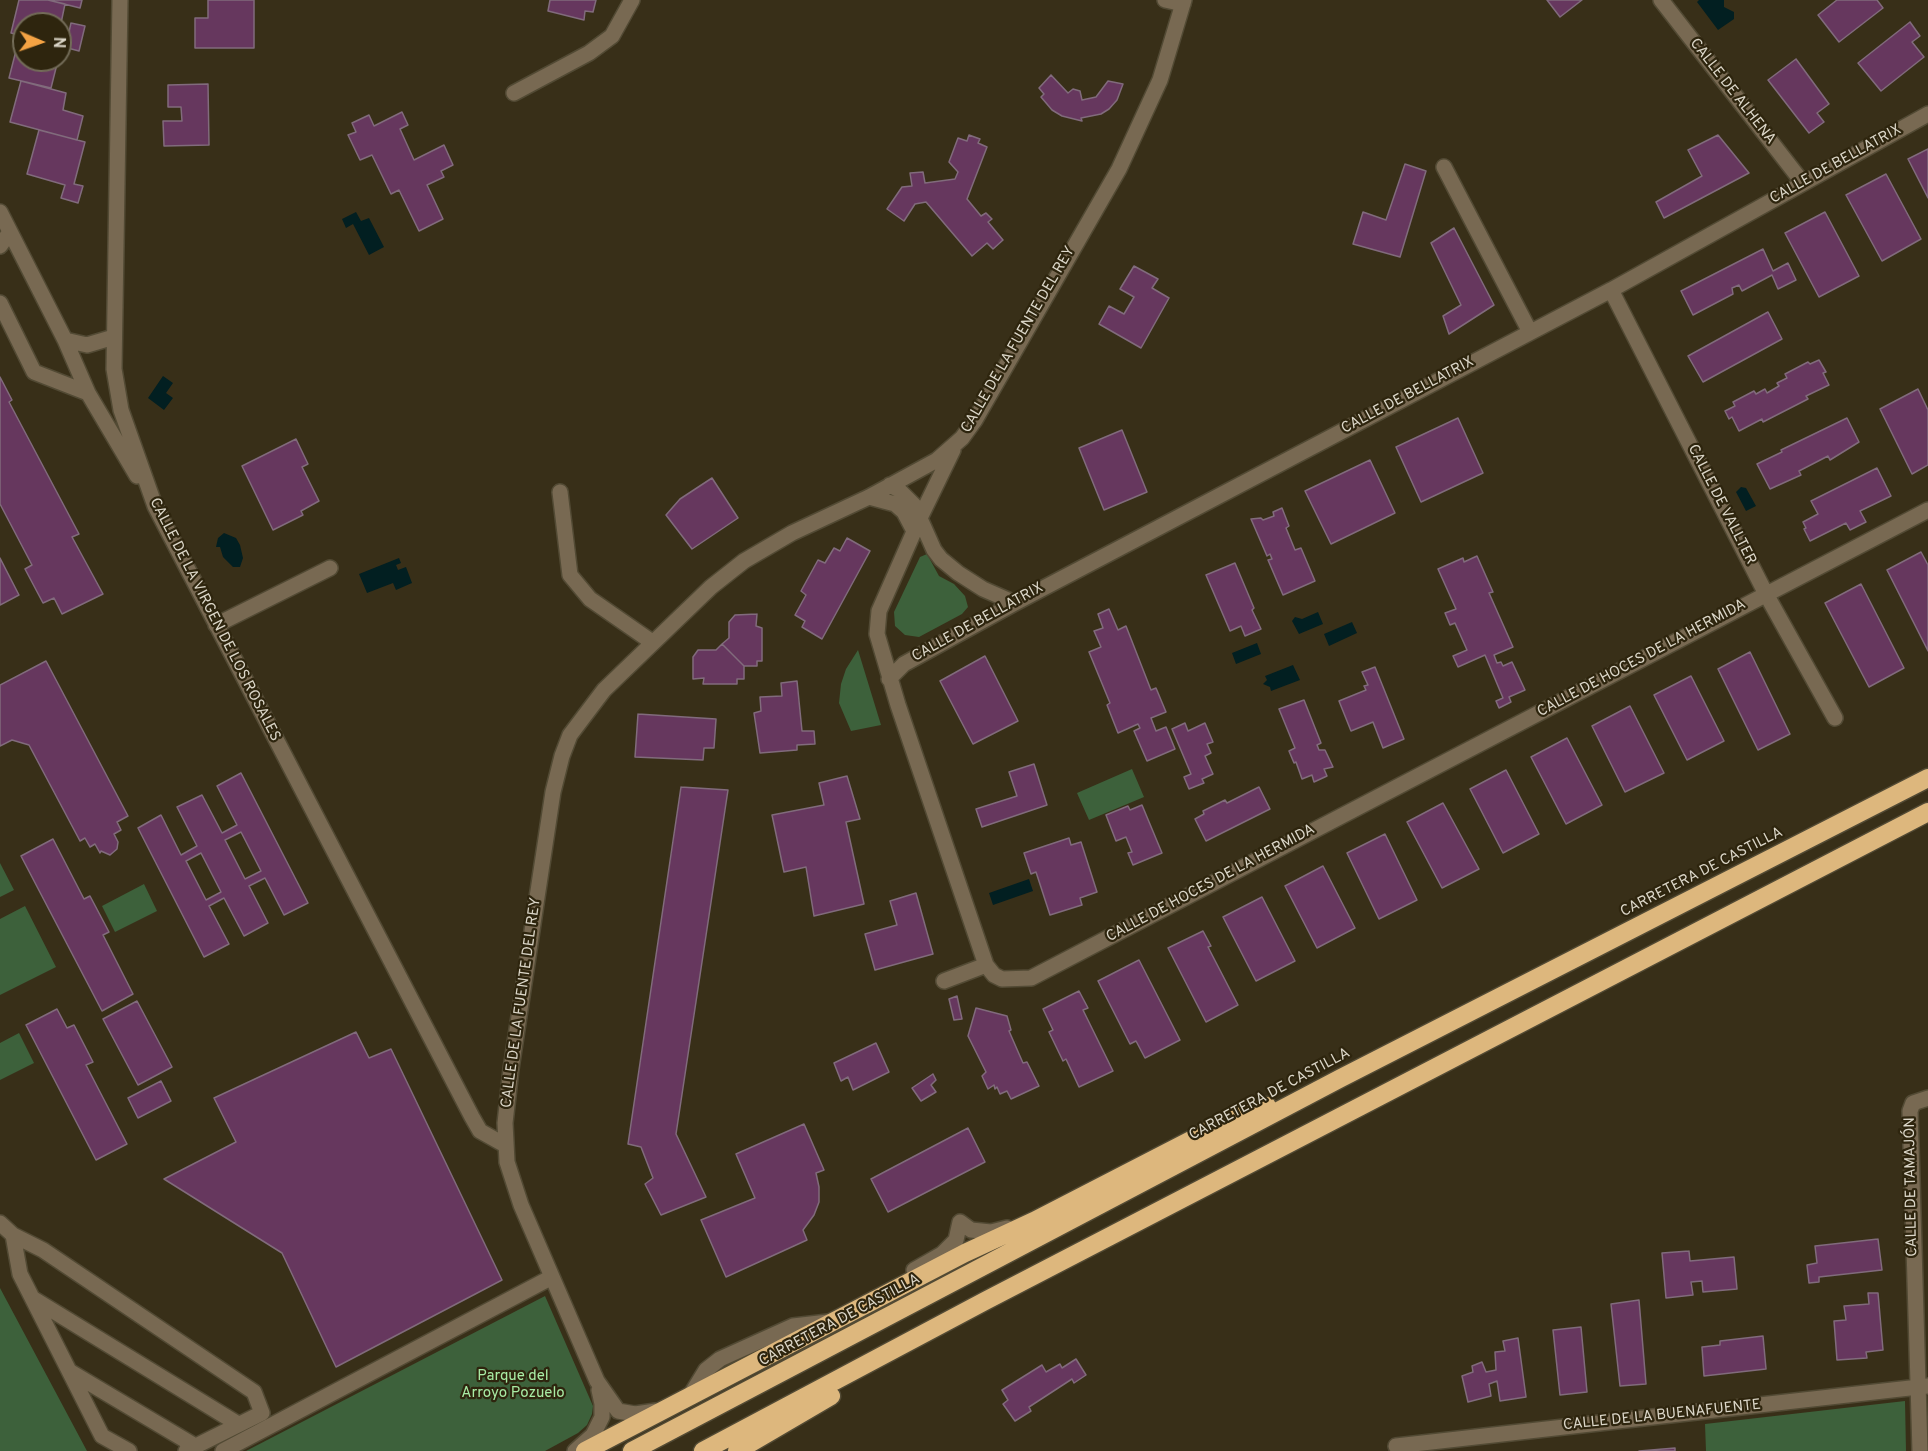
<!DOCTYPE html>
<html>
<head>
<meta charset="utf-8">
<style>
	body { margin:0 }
	#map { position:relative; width:1928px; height:1451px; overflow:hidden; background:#382f18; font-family:Overpass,sans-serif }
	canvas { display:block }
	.north { position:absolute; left:12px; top:12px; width:60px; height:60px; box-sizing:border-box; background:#2e250e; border:2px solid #736c58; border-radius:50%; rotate:92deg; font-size:16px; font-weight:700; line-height:24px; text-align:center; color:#dbd6c8 }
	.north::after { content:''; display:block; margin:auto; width:21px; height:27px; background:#f4a344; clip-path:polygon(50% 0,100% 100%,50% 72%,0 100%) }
</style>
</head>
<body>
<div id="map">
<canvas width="1928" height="1451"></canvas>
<div class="north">N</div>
</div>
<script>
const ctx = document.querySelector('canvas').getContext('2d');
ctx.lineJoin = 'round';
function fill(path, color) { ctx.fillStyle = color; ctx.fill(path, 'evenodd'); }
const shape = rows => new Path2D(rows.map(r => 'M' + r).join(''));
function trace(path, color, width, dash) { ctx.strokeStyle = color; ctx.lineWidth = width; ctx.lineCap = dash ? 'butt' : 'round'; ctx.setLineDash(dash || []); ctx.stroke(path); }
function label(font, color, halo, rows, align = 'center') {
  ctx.font = font + ' Overpass,sans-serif'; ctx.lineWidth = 4.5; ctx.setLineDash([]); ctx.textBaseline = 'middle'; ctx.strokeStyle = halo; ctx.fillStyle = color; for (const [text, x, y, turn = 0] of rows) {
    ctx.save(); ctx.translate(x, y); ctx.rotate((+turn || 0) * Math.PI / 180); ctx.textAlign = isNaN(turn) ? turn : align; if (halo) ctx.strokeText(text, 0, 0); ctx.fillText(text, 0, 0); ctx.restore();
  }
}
fill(shape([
	[927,554,939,576,954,584,965,596,968,607,962,614,919,637,905,635,895,626,894,612,920,557],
	[858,650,881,725,851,731,839,703,841,684,846,669],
	[1132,769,1144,797,1089,820,1077,793],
	[0,863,14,890,0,897],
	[144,884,157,911,115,932,102,906],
	[25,906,56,967,0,995,0,919],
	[19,1033,34,1063,0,1080,0,1043],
	[0,1288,87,1451,0,1451],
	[545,1296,593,1406,592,1414,587,1425,578,1433,545,1451,246,1451],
	[1905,1401,1906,1451,1706,1451,1705,1424]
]), '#3d613b');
fill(shape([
	[1699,0,1724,0,1724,7,1734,12,1734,19,1718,30,1697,2],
	[356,212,361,221,369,218,384,247,369,255,353,224,346,228,342,219],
	[163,376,173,383,166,393,173,398,164,410,148,398],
	[1741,487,1746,488,1756,506,1746,511,1736,492],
	[224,533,236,538,240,545,243,558,240,567,233,567,223,557,220,547,216,547,218,538],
	[399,558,401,563,396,565,398,570,406,567,412,583,396,590,393,583,367,593,359,574],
	[1318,612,1323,624,1299,634,1292,621,1295,617,1302,619],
	[1352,622,1357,633,1329,646,1324,634],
	[1257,643,1261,654,1236,664,1232,653],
	[1293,665,1300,680,1271,691,1270,687,1263,684,1267,680,1265,676],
	[1029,879,1033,891,993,905,989,893]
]), '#021f21');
const building = shape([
	[19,0,48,0,65,4,60,28,60,24,24,24,24,36,11,33,19,0],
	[48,0,82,0,80,8,48,0],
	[208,0,254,0,254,48,195,48,195,18,208,18,208,0],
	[550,0,596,0,593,12,585,11,584,20,548,11,550,0],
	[1547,0,1582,0,1560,17,1547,0],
	[1837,0,1877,0,1883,8,1839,42,1818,15,1837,0],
	[1910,22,1920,36,1912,42,1924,57,1881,91,1858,63,1910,22],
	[71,23,85,26,79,51,60,46,60,40,67,41,71,23],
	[20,35,24,36,24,60,58,60,51,88,9,78,20,35],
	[1796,59,1829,104,1817,113,1824,122,1809,133,1768,80,1796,59],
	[1051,75,1068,93,1073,89,1080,91,1082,100,1096,97,1108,81,1123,84,1117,100,1109,109,1101,114,1081,118,1082,121,1062,116,1052,110,1041,97,1044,94,1039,88,1051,75],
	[21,81,66,93,63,110,83,116,77,140,10,122,21,81],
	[208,84,209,145,164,146,163,121,182,121,181,107,168,107,168,85,208,84],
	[402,112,408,125,400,129,414,160,444,145,453,165,441,171,444,177,427,185,443,219,419,231,399,190,391,194,372,155,360,160,348,135,356,132,352,123,369,115,374,126,402,112],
	[39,130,85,142,74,184,83,186,78,203,61,198,65,185,27,174,39,130],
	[969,135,980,139,978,143,987,147,967,199,981,216,986,213,992,219,988,222,1003,240,993,249,987,243,972,256,926,202,915,204,904,221,887,209,902,187,912,186,910,173,923,172,925,183,955,179,958,172,949,162,958,138,967,141,969,135],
	[1718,135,1749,173,1664,218,1656,202,1702,176,1688,150,1718,135],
	[1928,149,1928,198,1908,159,1928,149],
	[1405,164,1426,171,1400,257,1353,244,1363,212,1386,220,1405,164],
	[1886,174,1921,239,1882,261,1846,195,1886,174],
	[1825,212,1859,276,1819,297,1785,233,1825,212],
	[1454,228,1494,305,1449,334,1443,316,1461,305,1431,243,1454,228],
	[1763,249,1773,271,1788,263,1796,280,1778,289,1772,275,1742,291,1739,285,1732,288,1733,294,1693,315,1681,291,1763,249],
	[1134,266,1158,279,1152,288,1169,298,1141,348,1099,324,1109,306,1124,314,1134,297,1120,289,1134,266],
	[1768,312,1782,339,1703,382,1688,356,1768,312],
	[1819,360,1826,372,1823,373,1829,385,1806,396,1808,399,1763,422,1762,419,1739,431,1732,417,1729,419,1725,411,1735,406,1733,402,1754,391,1756,394,1765,389,1767,393,1779,386,1777,383,1787,378,1785,374,1808,362,1810,364,1819,360],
	[0,377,12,400,9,402,79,534,72,537,103,594,62,614,54,598,43,603,25,569,32,565,0,504,0,377],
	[1918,389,1928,410,1928,465,1912,474,1880,409,1918,389],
	[1458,418,1483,473,1421,502,1396,447,1458,418],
	[1847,418,1859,442,1830,460,1828,456,1799,471,1801,475,1770,489,1757,464,1782,452,1781,450,1847,418],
	[1122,430,1147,492,1104,510,1079,448,1122,430],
	[296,439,308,464,302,467,319,501,301,511,303,515,273,530,242,466,296,439],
	[1370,460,1395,513,1331,544,1305,491,1370,460],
	[1877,468,1891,496,1860,511,1866,522,1850,530,1846,523,1810,541,1804,529,1806,528,1803,522,1818,514,1811,501,1877,468],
	[712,478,738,518,692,549,666,515,680,499,712,478],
	[1282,508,1289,526,1286,528,1295,550,1301,548,1315,581,1283,595,1268,560,1272,559,1270,554,1267,556,1251,519,1261,518,1263,520,1274,516,1273,512,1282,508],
	[847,538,870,551,822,639,802,627,805,621,795,615,806,595,801,591,818,560,825,563,834,548,840,551,847,538],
	[1921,552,1928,565,1928,651,1887,570,1921,552],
	[1477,556,1493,592,1489,593,1513,647,1494,655,1497,663,1501,662,1503,666,1512,662,1525,690,1509,697,1511,702,1499,708,1496,701,1503,698,1485,655,1458,667,1453,656,1467,650,1455,623,1450,625,1445,613,1456,609,1438,569,1463,558,1464,562,1477,556],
	[0,558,19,595,0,605,0,558],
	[1235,563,1254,608,1252,610,1261,629,1245,636,1241,626,1230,631,1206,575,1235,563],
	[1861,584,1904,668,1869,687,1825,603,1861,584],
	[1109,609,1118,630,1126,626,1151,690,1156,688,1166,712,1151,718,1156,731,1166,727,1175,749,1147,761,1134,731,1140,728,1138,724,1118,733,1107,705,1110,703,1089,652,1101,647,1094,631,1103,628,1098,614,1109,609],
	[757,614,756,626,762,628,762,661,757,661,757,666,744,666,722,644,729,638,729,622,735,615,757,614],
	[722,644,744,666,744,679,737,679,737,684,703,684,704,678,693,679,693,657,698,650,716,650,722,644],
	[1750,652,1790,734,1758,750,1718,669,1750,652],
	[985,656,1018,721,973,744,940,681,985,656],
	[46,661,128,816,117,822,121,830,114,834,118,842,117,849,110,855,101,851,100,853,95,844,90,847,85,838,80,841,29,745,12,740,0,746,0,685,46,661],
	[1375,667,1404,739,1383,748,1373,722,1351,731,1339,701,1366,690,1364,686,1368,685,1362,672,1375,667],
	[1691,676,1724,741,1687,760,1654,695,1691,676],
	[797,681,802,731,814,731,815,744,797,745,797,750,760,753,754,713,761,711,760,697,782,696,781,683,797,681],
	[1304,700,1321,743,1317,745,1319,750,1325,750,1333,767,1324,769,1327,776,1314,782,1312,775,1302,779,1296,762,1294,763,1289,751,1295,748,1279,709,1304,700],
	[1630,706,1664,773,1625,792,1592,726,1630,706],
	[638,714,716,719,714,748,704,748,703,760,635,757,638,714],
	[1185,723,1188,731,1205,723,1213,742,1207,744,1211,753,1205,756,1213,774,1202,779,1204,783,1189,789,1184,777,1191,774,1172,729,1185,723],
	[1567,738,1602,805,1566,824,1531,757,1567,738],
	[1034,764,1047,805,982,827,976,809,1017,796,1009,772,1034,764],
	[1506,770,1539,834,1503,853,1470,789,1506,770],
	[241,773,308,903,284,915,265,878,249,886,268,923,244,936,224,898,209,906,229,944,204,957,138,828,161,815,181,855,197,846,177,807,202,795,222,833,237,825,217,786,241,773],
	[241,832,261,871,245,879,225,840,241,832],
	[201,853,221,892,206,900,186,861,201,853],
	[847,776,860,819,846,822,864,904,814,916,806,867,784,872,772,815,824,805,819,783,847,776],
	[681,787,728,790,676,1134,706,1197,661,1215,645,1184,653,1178,641,1147,628,1144,681,787],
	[1259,787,1270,809,1206,841,1195,819,1204,814,1203,811,1225,800,1227,803,1259,787],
	[1443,803,1479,869,1442,888,1407,822,1443,803],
	[1142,805,1162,853,1133,865,1128,853,1132,852,1126,837,1116,841,1106,815,1128,806,1130,810,1142,805],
	[1385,834,1417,900,1379,919,1347,853,1385,834],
	[1069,838,1071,845,1081,842,1097,892,1080,898,1082,905,1050,915,1036,872,1031,874,1024,853,1069,838],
	[53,839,84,899,90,896,109,932,103,935,133,994,102,1011,21,856,53,839],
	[1323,866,1355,928,1317,948,1285,886,1323,866],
	[916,893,933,954,875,970,865,934,897,925,890,901,916,893],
	[1262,897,1295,961,1256,981,1223,917,1262,897],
	[1203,931,1211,946,1208,947,1238,1005,1206,1022,1168,948,1203,931],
	[1139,960,1180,1040,1145,1058,1136,1041,1130,1044,1098,981,1139,960],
	[1079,991,1088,1008,1083,1010,1113,1071,1079,1087,1066,1059,1063,1061,1049,1032,1053,1030,1043,1009,1079,991],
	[957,996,962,1019,954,1020,949,999,957,996],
	[137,1001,172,1067,138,1085,103,1019,137,1001],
	[976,1008,1007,1016,1011,1030,1009,1031,1023,1063,1027,1062,1039,1086,1011,1099,1007,1091,1000,1094,997,1087,995,1089,994,1085,988,1089,982,1076,986,1072,968,1036,976,1008],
	[57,1009,67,1028,74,1025,93,1062,86,1065,127,1144,96,1160,26,1025,57,1009],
	[356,1032,369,1058,391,1049,502,1280,336,1367,282,1253,164,1179,236,1142,214,1098,356,1032],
	[876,1043,889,1072,853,1090,848,1077,841,1081,834,1063,876,1043],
	[933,1074,936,1080,931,1085,936,1092,921,1101,912,1088,933,1074],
	[161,1081,171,1101,138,1118,128,1098,161,1081],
	[804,1124,824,1170,816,1173,819,1187,819,1202,814,1215,803,1230,807,1240,726,1277,701,1220,755,1198,736,1154,804,1124],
	[968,1128,985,1162,888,1212,871,1179,968,1128],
	[1878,1239,1882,1270,1819,1277,1819,1282,1809,1283,1807,1265,1817,1263,1815,1246,1878,1239],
	[1689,1251,1690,1261,1734,1257,1737,1289,1703,1292,1702,1281,1691,1282,1693,1295,1666,1298,1662,1253,1689,1251],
	[1868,1293,1878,1293,1883,1350,1866,1352,1867,1358,1837,1360,1834,1321,1846,1320,1844,1306,1869,1304,1868,1293],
	[1639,1300,1646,1384,1620,1386,1611,1304,1639,1300],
	[1581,1327,1587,1392,1560,1395,1553,1330,1581,1327],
	[1763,1336,1766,1369,1704,1376,1702,1347,1720,1345,1720,1341,1763,1336],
	[1518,1338,1526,1397,1500,1401,1497,1381,1489,1384,1491,1396,1468,1402,1462,1376,1473,1372,1472,1366,1482,1362,1486,1372,1496,1370,1495,1352,1505,1351,1503,1341,1518,1338],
	[1076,1359,1086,1375,1074,1383,1072,1379,1029,1407,1031,1411,1015,1421,1003,1404,1008,1400,1002,1390,1042,1365,1046,1372,1060,1364,1062,1368,1076,1359],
	[1675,1448,1675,1451,1639,1451,1675,1448]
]);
fill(building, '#66375e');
trace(building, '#816b7c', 1.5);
const minor = shape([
	[120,0,114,369,121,410,155,506,472,1117,480,1131,505,1145],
	[1165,0,1183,4],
	[1661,0,1803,183],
	[514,93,589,53,612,36,632,0],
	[1444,167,1530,332],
	[0,212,65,340,88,393,137,476],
	[0,246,10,232],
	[1611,290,1766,594,1835,718],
	[0,303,34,372,88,393],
	[65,340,87,345,114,337],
	[953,450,920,518,879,611,877,634,898,705,986,965,994,975,1002,979,1031,978,1928,510],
	[890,485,899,490,914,505,934,550,941,559,958,573,983,589,1015,603],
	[560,492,570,575,590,599,652,642],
	[869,497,895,504,904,512,914,531],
	[216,625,330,568],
	[889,679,904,664,1015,603,1611,290,1928,114],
	[944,981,986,965],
	[0,1223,13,1235],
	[914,1270,942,1254,956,1240,960,1222,971,1230,991,1232,1007,1228],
	[32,1298,238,1424],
	[69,1371,195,1446],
	[690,1396,706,1370,720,1359,793,1326,828,1322],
	[656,1411,635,1414,618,1411,597,1381,521,1205,507,1162,505,1123,511,1069,553,792,562,756,570,735,604,690,711,587,744,561,792,533,869,497,937,460,962,438,975,420,1119,169,1160,80,1184,0],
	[1396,1446,1928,1386],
	[129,1451,102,1436,20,1274,13,1235,43,1250,254,1392,262,1413,186,1451],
	[223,1451,552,1277],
	[575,1451,593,1435,602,1417,602,1404,599,1390],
	[1920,1451,1910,1111,1913,1103,1928,1098]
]);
const highway = shape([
	[585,1451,965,1253,1034,1221,1226,1122,1267,1106],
	[632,1451,1341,1078,1928,778],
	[703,1451,985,1301,1928,812],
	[737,1451,831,1396]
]);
trace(minor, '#524a34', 18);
trace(highway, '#524a34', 21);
trace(minor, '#786952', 15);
trace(highway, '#ddb77d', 18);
label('15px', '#dbd6c8', '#2e250e', [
	["CALLE DE ALHENA",1732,92,52],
	["CALLE DE BELLATRIX",1836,165,-29],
	["CALLE DE LA FUENTE DEL REY",1019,340,-60],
	["CALLE DE BELLATRIX",1408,396,-28],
	["CALLE DE VALLTER",1721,505,63],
	["CALLE DE LA VIRGEN DE LOS ROSALES",214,620,63],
	["CALLE DE BELLATRIX",978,623,-29],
	["CALLE DE HOCES DE LA HERMIDA",1642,659,-28],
	["CARRETERA DE CASTILLA",1702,873,-27],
	["CALLE DE HOCES DE LA HERMIDA",1211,884,-28],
	["CALLE DE LA FUENTE DEL REY",522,1003,-82],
	["CARRETERA DE CASTILLA",1270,1095,-28],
	["CALLE DE TAMAJÓN",1912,1187,-91],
	["CARRETERA DE CASTILLA",840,1321,-28],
	["CALLE DE LA BUENAFUENTE",1662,1416,-6]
]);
label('15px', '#a8eba4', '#2e250e', [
	["Parque del",513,1377],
	["Arroyo Pozuelo",513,1394]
]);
</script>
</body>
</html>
